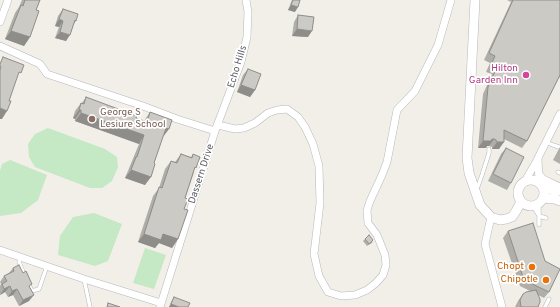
<!DOCTYPE html>
<html>
<head>
<meta charset="utf-8">
<style>
	body { margin:0 }
	canvas { display:block; background:#f1efe8 }
</style>
</head>
<body>
<canvas width="560" height="307"></canvas>
<script>
const ctx = document.querySelector('canvas').getContext('2d');
ctx.lineJoin = 'round';
function fill(path, color) { ctx.fillStyle = color; ctx.fill(path, 'evenodd'); }
const shape = rows => new Path2D(rows.map(r => 'M' + r).join(''));
function trace(path, color, width, dash) { ctx.strokeStyle = color; ctx.lineWidth = width; ctx.lineCap = dash ? 'butt' : 'round'; ctx.setLineDash(dash || []); ctx.stroke(path); }
function label(font, color, halo, rows, align = 'center') {
  ctx.font = font + ' Overpass,sans-serif'; ctx.lineWidth = 3.5; ctx.setLineDash([]); ctx.textBaseline = 'middle'; ctx.strokeStyle = halo; ctx.fillStyle = color; for (const [text, x, y, turn = 0] of rows) {
    ctx.save(); ctx.translate(x, y); ctx.rotate((+turn || 0) * Math.PI / 180); ctx.textAlign = isNaN(turn) ? turn : align; if (halo) ctx.strokeText(text, 0, 0); ctx.fillText(text, 0, 0); ctx.restore();
  }
}
fill(shape([
	[48,128,105,149,117,157,118,167,112,181,102,188,90,188,35,167,29,157,28,144,35,134],
	[10,160,47,175,38,200,21,213,0,216,0,171,2,164],
	[94,213,122,224,108,261,95,266,58,255,60,236,73,217],
	[145,248,166,255,154,289,133,283]
]), '#c5e8c5');
const service = shape([
	[546,142,553,145,559,147],
	[558,172,560,173],
	[477,189,482,175,489,153,489,149],
	[539,203,539,225],
	[533,206,538,214],
	[539,216,546,218],
	[21,257,19,262,23,272],
	[84,279,90,307],
	[29,285,32,291,39,289,47,266],
	[545,307,549,299]
]);
const minor = shape([
	[0,22,8,0],
	[0,46,40,64,47,74,143,106,177,119,215,131],
	[218,125,235,129,244,128,255,123,268,113,277,110,287,109,298,117,305,127,313,144,319,166,320,203,314,254,319,276,328,292,341,296,355,295,367,290,376,283,383,275,386,265,385,255,377,235,368,223,367,210,370,201,382,175,387,162,397,110,415,91,438,45,451,0],
	[538,158,539,183],
	[539,174,543,179,560,187],
	[525,181,535,164,560,114],
	[491,217,485,244,502,307],
	[0,250,84,279,161,303],
	[160,307,215,131,241,62,247,37,248,12,246,0]
]);
const tertiary = shape([
	[475,0,467,158,469,173,480,205,491,217,500,220,506,219,512,217,516,211,521,202],
	'518 193a13 13 0 1 1 26 0a13 13 0 1 1-26 0Z',
	[540,184,549,189,560,191],
	[543,198,555,199,560,201]
]);
trace(service, '#b5b8bc', 4.5);
trace(minor, '#b5b8bc', 8);
trace(tertiary, '#b5b8bc', 10);
trace(service, '#fff', 3.5);
trace(minor, '#fff', 7);
trace(tertiary, '#fff', 9);
fill(shape([
	[22,0,40,0,36,10,30,37,24,46,5,39,15,13,19,7],
	[292,0,293,0,295,12,288,10],
	[507,0,560,0,560,78,559,77,527,141,522,148,504,139,499,149,492,149,492,147,489,146,487,146,486,148,478,148,483,94,492,74,486,72,490,63,484,60,511,2],
	[63,9,76,21,73,25,66,41,55,38,59,27,55,26,58,16],
	[298,15,308,37,292,36,294,22],
	[248,69,255,90,250,97,237,92,243,75],
	[86,97,144,121,150,112,163,137,145,185,125,178,139,144,75,121,75,119,73,118,75,111,81,103,82,103],
	[560,147,560,164,553,160],
	[506,148,511,183,507,190,488,181,501,154],
	[181,154,191,157,193,154,194,172,185,198,184,209,178,239,172,248,159,243,155,248,138,242,153,196,159,188,165,169,171,161,175,162],
	[508,231,549,292,544,298,538,295,538,307,515,307,518,301,523,294,530,291,520,286,503,238],
	[365,239,373,240,372,243,367,246,363,241],
	[13,268,30,288,29,301,19,306,13,295,8,297,5,292,0,295,0,286,1,284,0,282,4,276,9,273],
	[174,297,188,307,169,307,171,302]
]), '#afaea9');
fill(shape([
	[291,5,298,7,295,12,288,10],
	[59,19,63,21,59,27,55,26],
	[297,29,312,31,308,37,292,36],
	[11,31,30,37,24,46,5,39],
	[60,32,70,35,66,41,55,38],
	[241,85,255,90,250,97,237,92],
	[0,108,7,111,2,119,0,119],
	[79,110,81,110,75,119,73,118],
	[81,113,144,135,139,144,75,121],
	[166,128,169,129,163,137],
	[494,139,489,146,487,146,486,148,478,148,483,141],
	[497,142,504,142,499,149,492,149],
	[131,170,151,177,145,185,125,178],
	[144,234,163,234,178,239,172,248,159,243,155,248,138,242],
	[10,286,5,292,0,295,4,289],
	[17,289,13,295,8,297,12,291],
	[34,295,29,301,19,306,23,300],
	[171,304,179,307,169,307]
]), '#8f8d8a');
const building = shape([
	[25,0,40,0,36,10,39,11,30,37,11,31,21,5,23,6,25,0],
	[293,0,300,0,298,7,291,5,293,0],
	[513,0,560,0,560,75,527,141,504,130,504,142,497,142,496,140,494,139,492,139,491,141,483,141,488,87,497,67,491,65,495,56,489,53,513,0],
	[63,9,78,14,76,21,75,20,70,35,60,32,63,21,59,19,63,9],
	[298,15,314,17,312,31,297,29,298,15],
	[3,57,24,65,21,73,19,72,9,101,11,101,7,111,0,108,0,70,1,67,0,66,0,64,3,57],
	[248,69,261,74,255,90,241,85,248,69],
	[86,97,137,116,136,118,147,122,150,112,172,120,169,129,166,128,154,163,155,164,151,177,131,170,136,157,137,157,144,135,81,113,81,110,79,110,81,103,84,104,86,97],
	[506,148,524,157,511,183,493,174,506,148],
	[181,154,192,158,193,154,200,157,196,168,195,167,185,198,188,199,184,209,188,210,178,239,163,234,161,240,144,234,159,187,162,188,171,161,177,163,181,154],
	[533,223,545,261,560,269,549,292,524,280,508,231,533,223],
	[369,235,373,240,369,244,365,239,369,235],
	[19,265,23,273,26,271,32,284,29,286,34,295,23,300,17,289,12,291,10,286,4,289,2,284,7,281,4,276,14,271,13,268,19,265],
	[536,290,540,299,540,302,538,307,521,307,520,300,523,294,526,292,536,290],
	[174,297,190,303,188,307,179,307,171,304,174,297],
	[108,303,120,307,107,307,108,303]
]);
fill(building, '#cccac5');
trace(building, '#8f8d8a', 1);
for (const [x, y, r, color] of [
	[526,75,4,"#d1479c"],
	[92,119,4,"#8d6e63"],
	[532,267,4,"#e8710a"],
	[546,280,4,"#e8710a"]
]) { const dot = new Path2D(); dot.arc(x, y, r, 0, 2 * Math.PI); ctx.fillStyle = color; ctx.fill(dot); trace(dot, '#fff', 1.5); }
label('10px', '#5f6368', '#fff', [
	["Echo Hills",238,67,-73],
	["Dassern Drive",202,174,-72]
]);
label('10px', '#b23c85', '#fff', [
	["Hilton",518,69],
	["Garden Inn",518,81]
], 'right');
label('10px', '#785e54', '#fff', [
	["George S",100,113],
	["Lesiure School",100,125]
], 'left');
label('10px', '#c56008', '#fff', [
	["Chopt",524,267],
	["Chipotle",538,280]
], 'right');
</script>
</body>
</html>
